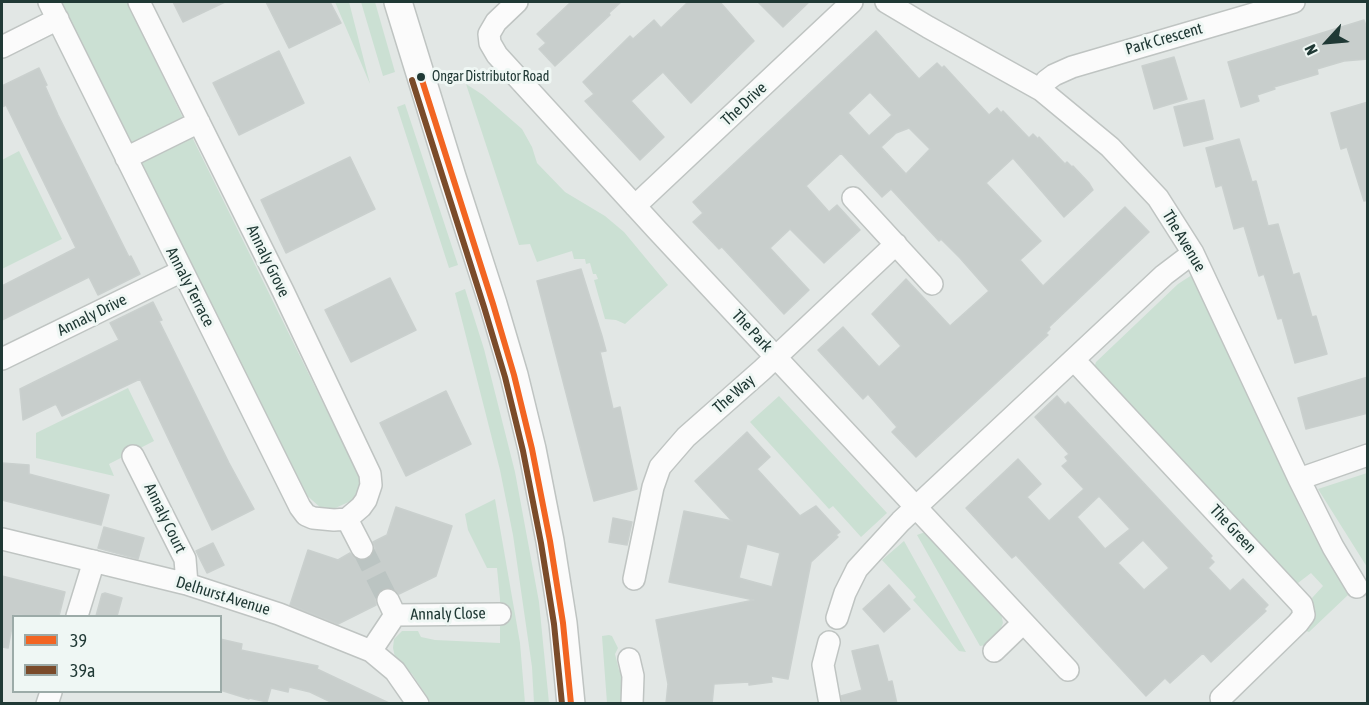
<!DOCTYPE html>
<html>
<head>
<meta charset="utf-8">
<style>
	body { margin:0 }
	#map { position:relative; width:1369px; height:705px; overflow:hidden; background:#e2e7e5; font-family:"Asap Condensed",sans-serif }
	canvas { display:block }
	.frame { position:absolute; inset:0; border:3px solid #203935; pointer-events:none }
	.legend { position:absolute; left:12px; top:615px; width:210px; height:78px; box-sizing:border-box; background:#eff7f4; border:2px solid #9caba8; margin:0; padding:8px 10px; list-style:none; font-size:18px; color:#203935 }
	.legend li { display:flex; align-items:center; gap:12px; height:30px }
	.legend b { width:30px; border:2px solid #9caba8 }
	.north { position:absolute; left:1297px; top:12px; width:60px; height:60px; -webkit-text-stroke:4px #eff7f4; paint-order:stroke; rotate:244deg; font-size:16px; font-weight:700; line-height:24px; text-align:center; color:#203935 }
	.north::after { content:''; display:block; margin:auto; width:21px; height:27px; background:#203935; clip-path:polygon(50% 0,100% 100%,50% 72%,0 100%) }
</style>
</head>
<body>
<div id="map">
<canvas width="1369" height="705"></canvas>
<div class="frame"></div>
<ul class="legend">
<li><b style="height:8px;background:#f26522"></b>39</li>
<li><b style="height:8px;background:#7a4b2a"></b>39a</li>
</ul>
<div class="north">N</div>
</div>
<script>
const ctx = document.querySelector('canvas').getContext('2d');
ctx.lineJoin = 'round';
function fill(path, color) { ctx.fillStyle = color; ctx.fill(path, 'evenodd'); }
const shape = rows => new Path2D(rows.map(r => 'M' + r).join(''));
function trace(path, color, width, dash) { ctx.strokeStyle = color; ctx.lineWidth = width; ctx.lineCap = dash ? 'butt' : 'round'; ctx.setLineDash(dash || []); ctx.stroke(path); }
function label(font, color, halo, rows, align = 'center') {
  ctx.font = font + ' "Asap Condensed",sans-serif'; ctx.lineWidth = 6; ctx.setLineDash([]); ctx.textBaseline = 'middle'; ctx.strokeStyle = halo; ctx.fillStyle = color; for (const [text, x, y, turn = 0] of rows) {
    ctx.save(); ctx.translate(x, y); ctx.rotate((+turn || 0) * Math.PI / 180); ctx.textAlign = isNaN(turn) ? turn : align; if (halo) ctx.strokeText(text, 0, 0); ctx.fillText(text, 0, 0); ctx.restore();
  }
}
fill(shape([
	[59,2,127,2,195,143,360,478,360,493,353,500,331,510,321,508,304,493],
	[335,2,349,2,370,84],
	[361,2,375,2,395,72,383,76],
	[466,84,483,95,522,129,532,147,537,163,565,192,605,216,624,232,668,285,625,324,616,320,605,319,594,280,598,279,596,274,593,274,590,263,586,264,585,259,574,259,572,251,537,262,530,244,519,245],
	[405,104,458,265,449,268,397,107],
	[19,151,62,239,2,269,2,160],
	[1195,273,1252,406,1307,522,1348,595,1309,632,1306,631,1312,624,1314,613,1312,598,1323,586,1311,573,1298,583,1289,579,1094,368,1096,362,1178,284],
	[465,289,484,349,515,472,539,602,549,703,534,703,532,667,513,535,500,470,455,293],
	[128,388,154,441,109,464,114,476,36,458,36,433],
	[779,396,887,513,861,537,833,506,829,509,750,422],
	[1367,473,1368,473,1367,567,1318,489],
	[495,499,520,643,525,703,431,703,412,674,396,662,393,648,394,639,402,631,418,631,421,637,435,640,500,643,500,599,497,568,487,568,468,530,465,514],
	[925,532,1001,613,1003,623,998,634,986,645,980,646,917,535],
	[904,541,966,652,959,651,913,600,916,597,911,591,882,560],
	[609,635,612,636,618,648,615,654,619,670,623,672,625,703,607,703,602,636]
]), '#cbe0d3');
const building = shape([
	[173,2,225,2,183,22,173,2],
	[266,2,330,2,341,23,289,48,266,2],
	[571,2,621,2,609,13,610,15,555,66,539,49,546,43,537,34,571,2],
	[688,2,720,2,754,41,691,103,663,72,631,101,664,137,640,160,585,101,594,94,583,82,630,36,633,39,654,20,661,28,688,2],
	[758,2,809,2,783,27,758,2],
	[1364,20,1368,32,1368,59,1344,61,1317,69,1318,74,1274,87,1275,89,1257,95,1259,101,1241,107,1228,62,1364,20],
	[876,31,919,79,937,63,942,68,944,66,989,115,997,108,1001,113,1003,111,1029,138,1033,134,1038,139,1039,137,1065,164,1067,162,1072,167,1073,166,1089,183,1093,190,1064,217,1013,158,986,183,1041,241,1020,260,1043,286,1125,207,1149,232,1049,327,1050,329,1046,333,1048,335,916,457,892,432,897,427,868,394,863,399,818,350,843,327,879,367,901,346,872,314,906,279,950,326,989,291,960,258,941,239,939,241,891,189,882,197,841,153,806,186,829,212,837,205,860,230,824,263,790,229,770,248,809,290,784,314,722,247,719,249,693,222,703,213,693,202,876,31],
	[870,92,892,115,869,136,848,113,870,92],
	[909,128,930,149,906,174,881,147,896,133,909,128],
	[279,51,304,103,239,135,213,83,279,51],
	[1174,57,1187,99,1154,109,1142,66,1174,57],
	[39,68,47,85,45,86,58,115,129,257,131,256,140,274,98,295,89,277,2,320,2,286,76,248,6,105,2,107,2,86,39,68],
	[1204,100,1213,139,1184,146,1174,107,1204,100],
	[1368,102,1368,200,1364,201,1347,147,1341,149,1331,113,1368,102],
	[1239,139,1252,182,1256,181,1268,226,1278,224,1293,275,1299,273,1312,317,1316,316,1327,354,1295,363,1282,318,1278,319,1264,274,1259,276,1244,226,1234,229,1222,185,1216,187,1206,148,1239,139],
	[350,157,375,209,286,253,261,200,350,157],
	[581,269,602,336,606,351,600,352,605,374,613,409,620,407,637,489,594,501,537,281,581,269],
	[390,278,416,330,351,362,325,310,390,278],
	[153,302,162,320,159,321,166,335,229,463,254,509,212,530,140,379,62,416,56,404,23,420,20,389,119,340,110,323,153,302],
	[1368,377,1368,413,1306,429,1298,398,1368,377],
	[446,391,471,444,406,476,380,423,446,391],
	[1057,396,1065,405,1068,402,1212,556,1210,558,1214,562,1208,568,1230,591,1243,579,1268,605,1264,609,1266,611,1211,662,1203,653,1170,683,1165,678,1146,696,1016,555,1012,558,966,508,1018,459,1041,484,1027,497,1049,521,1084,489,1062,466,1068,461,1065,457,1069,454,1035,417,1057,396],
	[1099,496,1130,529,1105,549,1077,517,1099,496],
	[1143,540,1169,568,1144,590,1118,563,1143,540],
	[747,432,770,457,757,469,800,516,816,506,840,532,836,535,838,537,811,562,788,679,771,676,772,682,749,685,749,682,714,684,712,704,668,704,666,703,668,684,656,620,754,600,669,582,684,511,732,521,695,481,747,432],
	[747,544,780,553,772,587,739,578,747,544],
	[2,463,29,465,29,474,109,495,101,525,2,500,2,463],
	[396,507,452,526,436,576,399,594,390,587,382,589,375,598,376,605,338,624,290,605,308,550,338,560,350,553,356,559,367,560,373,554,375,548,373,542,387,535,396,507],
	[613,518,632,522,627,545,609,542,613,518],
	[104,527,144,538,138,559,98,548,104,527],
	[213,543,224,565,207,573,196,551,213,543],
	[2,576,65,592,59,616,28,616,16,614,14,616,8,648,2,647,2,576],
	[889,585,910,609,884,632,863,609,889,585],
	[105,593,122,598,117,616,96,616,102,594,105,593],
	[220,639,242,644,241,650,318,666,317,669,391,704,335,704,310,692,289,687,288,692,271,688,267,702,249,698,249,699,220,690,220,639],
	[878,645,888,682,892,681,897,704,842,704,841,696,862,690,852,651,878,645]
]);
fill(building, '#c8cecc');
trace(building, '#cad0ce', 1.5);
trace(shape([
	[362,548,388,600]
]), '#bbc4c2', 21, [21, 10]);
const minor = shape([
	[49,2,300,507,306,515,313,518,334,520,347,519,361,507,366,500,371,485,370,474,283,291,139,2],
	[517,2,496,22,489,34,490,43,497,55,657,230,1068,670],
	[886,2,928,27,1041,90,1110,147,1158,198,1193,253,1299,479,1333,547,1357,587],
	[2,47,58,19],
	[1041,90,1046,81,1054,75,1072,67,1294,2],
	[126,158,199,122],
	[853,198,932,284],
	[635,206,852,2],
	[2,359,182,271],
	[1074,360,1302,605,1304,615,1298,623,1221,698],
	[133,456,185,559,187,584],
	[1299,479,1368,455],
	[347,519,362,548],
	[2,539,187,584,279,614,371,651,395,671,418,704],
	[634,579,653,487,660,467,686,437,762,370,896,244],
	[395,615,500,614],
	[77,616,94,561],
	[837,618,845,593,857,569,901,521,1164,275,1193,253],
	[829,642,823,665,830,704],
	[371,651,395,615,388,600],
	[994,651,1023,623],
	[629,659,633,676,632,704],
	[47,704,51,692]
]);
const tertiary = shape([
	[398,2,452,177,493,304,514,375,532,449,550,541,563,623,571,704]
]);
trace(minor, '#bfc4c2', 24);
trace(tertiary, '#bfc4c2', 30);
trace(minor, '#fbfbfb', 21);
trace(tertiary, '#fbfbfb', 27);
trace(shape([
	[421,77,493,304,514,375,532,449,550,541,563,623,571,704]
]), '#f26522', 6);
trace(shape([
	[412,80,484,307,505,377,523,451,541,543,554,624,562,704]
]), '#7a4b2a', 6);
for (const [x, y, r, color] of [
	[421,77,5,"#203935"]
]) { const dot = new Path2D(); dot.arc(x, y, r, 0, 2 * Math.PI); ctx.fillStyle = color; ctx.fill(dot); trace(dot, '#eff7f4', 2); }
label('14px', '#203935', '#eff7f4', [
	["Ongar Distributor Road",432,77]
], 'left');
label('16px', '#203935', '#eff7f4', [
	["Park Crescent",1164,39,-16],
	["The Drive",744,104,-43],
	["The Avenue",1184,241,59],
	["Annaly Grove",268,261,64],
	["Annaly Terrace",190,287,63],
	["Annaly Drive",92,315,-26],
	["The Park",752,331,47],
	["The Way",734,394,-41],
	["Annaly Court",165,518,64],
	["The Green",1233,529,47],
	["Delhurst Avenue",223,596,17],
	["Annaly Close",448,614,-1]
]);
</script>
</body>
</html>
